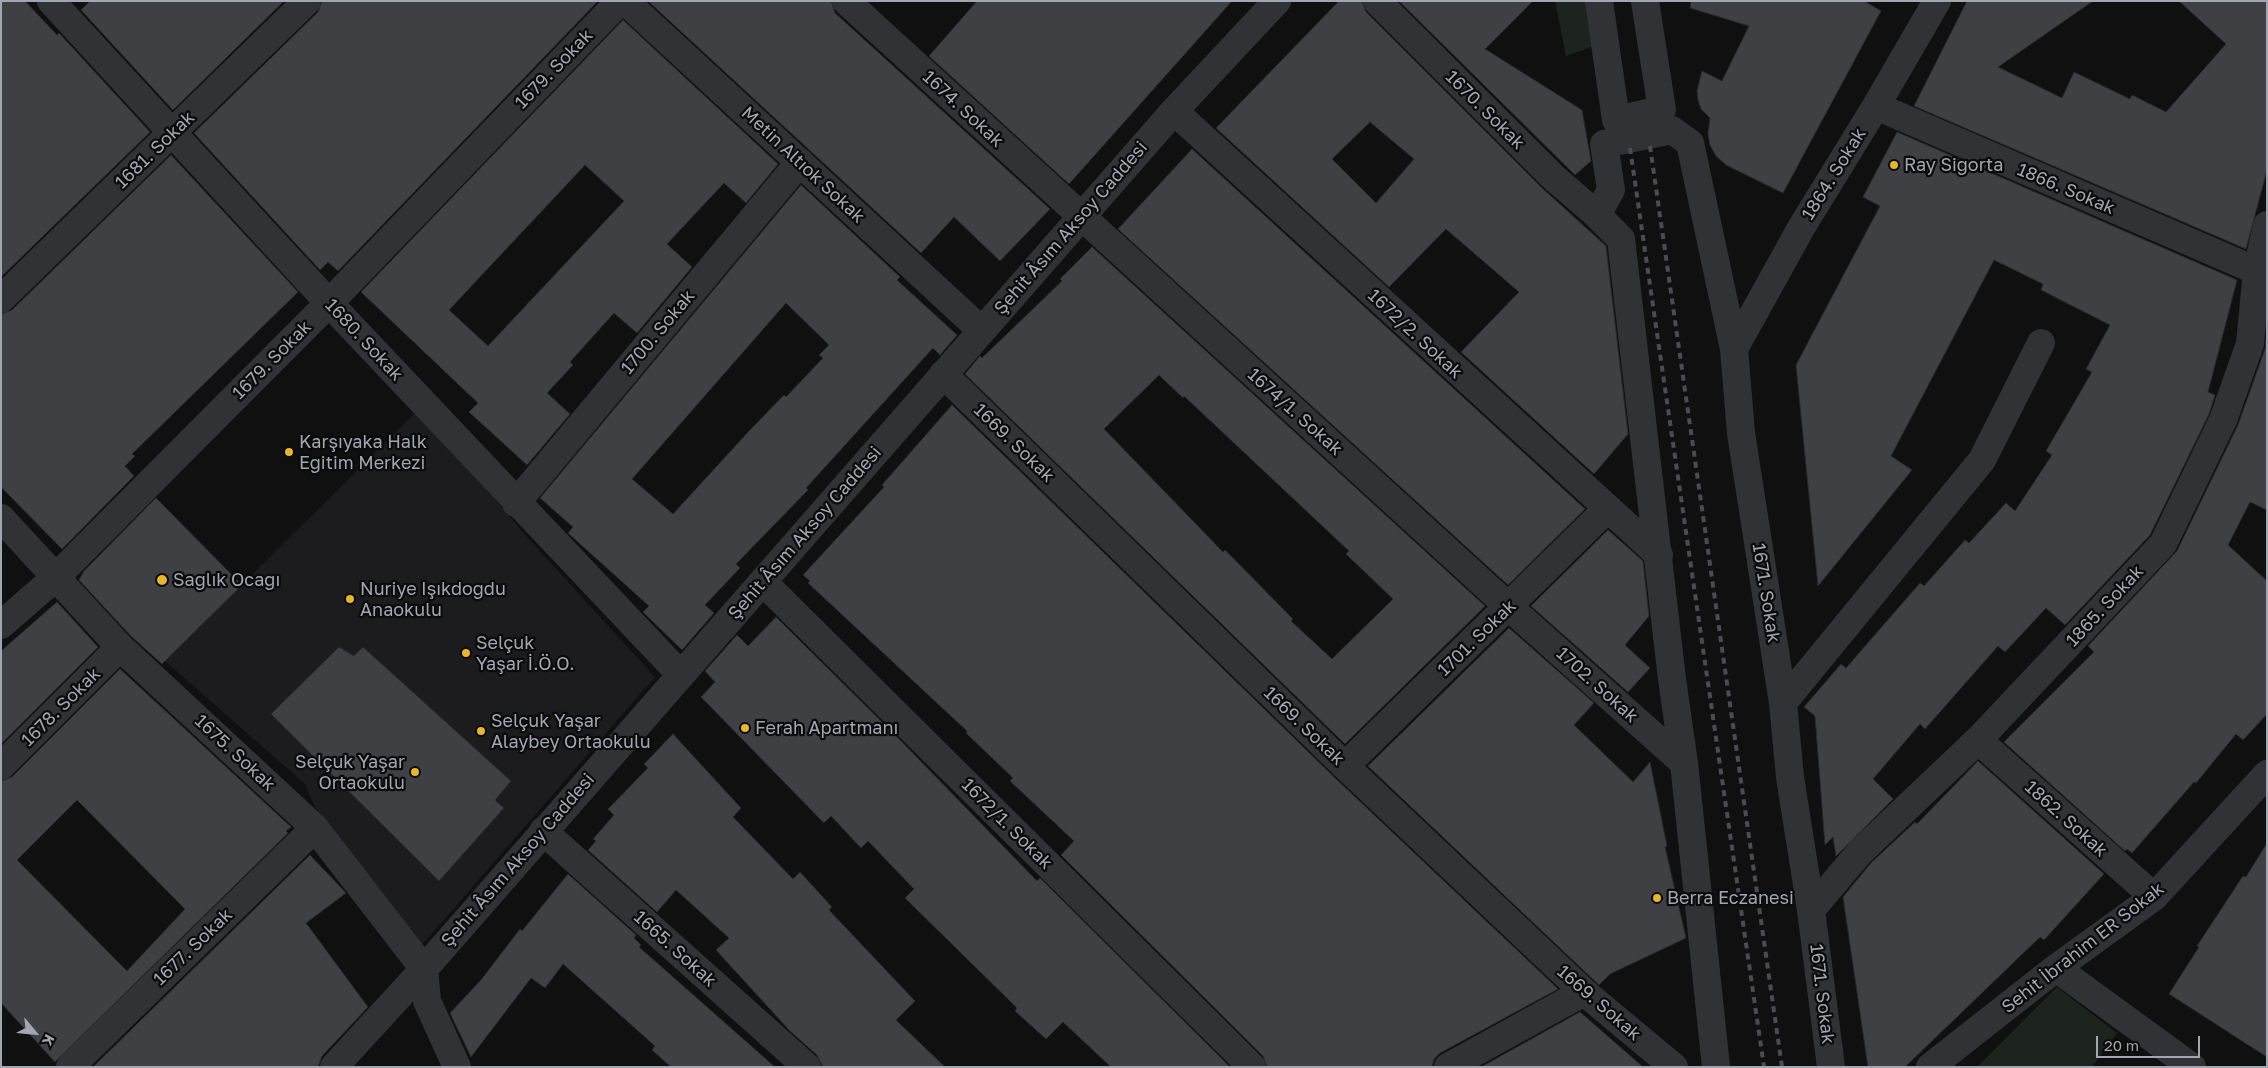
<!DOCTYPE html>
<meta charset="utf-8">
<style>
body{margin:0}
#map{position:relative;width:2268px;height:1068px;overflow:hidden;background:#101011;font-family:"Golos Text",sans-serif}
canvas{display:block}
.frame{position:absolute;inset:0;border:2px solid #a2a6b2;pointer-events:none}
.north{position:absolute;left:10px;top:1008px;width:50px;height:50px;-webkit-text-stroke:4px #0b0b0c;paint-order:stroke;rotate:118deg;font-size:14px;font-weight:700;line-height:20px;text-align:center;color:#a2a6b2}
.north::after{content:'';display:block;margin:auto;width:18px;height:22px;background:#a2a6b2;clip-path:polygon(50% 0,100% 100%,50% 72%,0 100%)}
.scale{position:absolute;left:2096px;top:1036px;width:104px;height:22px;box-sizing:border-box;border:2px solid #a2a6b2;border-top:0;padding-left:6px;font-size:15px;line-height:18px;white-space:nowrap;color:#a2a6b2;-webkit-text-stroke:4px #0b0b0c;paint-order:stroke}
</style>
<div id="map">
<canvas width="2268" height="1068"></canvas>
<div class="frame"></div>
<div class="north">K</div>
<div class="scale">20 m</div>
</div>
<script>
const context = document.querySelector('canvas').getContext('2d');
context.lineJoin = 'round';
function fillPath(path, color) {
  context.fillStyle = color;
  context.fill(path, 'evenodd');
}
function poly(rows) {
  const path = new Path2D();
  for (const r of rows) {
    path.moveTo(r[0], r[1]);
    for (let i = 2; i < r.length; i += 2) path.lineTo(r[i], r[i + 1]);
  }
  return path;
}
function trace(path, color, width, dash) {
  context.strokeStyle = color;
  context.lineWidth = width;
  context.lineCap = dash ? 'butt' : 'round';
  context.setLineDash(dash || []);
  context.stroke(path);
}
function write(font, color, halo, rows, align = 'center') {
  context.font = font + ' "Golos Text",sans-serif';
  context.lineWidth = 4.5;
  context.setLineDash([]);
  context.textBaseline = 'middle';
  context.strokeStyle = halo;
  context.fillStyle = color;
  for (const [text, x, y, turn = 0] of rows) {
    context.save();
    context.translate(x, y);
    context.rotate((+turn || 0) * Math.PI / 180);
    context.textAlign = isNaN(turn) ? turn : align;
    if (halo) context.strokeText(text, 0, 0);
    context.fillText(text, 0, 0);
    context.restore();
  }
}
fillPath(poly([
 [419,409,528,538,655,677,422,945,315,807,305,784,165,661]
]), '#1c1c1e');
fillPath(poly([
 [1555,1,1594,1,1600,44,1566,56],
 [2057,987,2117,1033,2092,1067,1977,1067]
]), '#1d241e');
const building = poly([
 [1,1,25,1,57,35,59,33,150,132,1,277,1,1],
 [90,1,284,1,173,110,81,10,90,1],
 [322,1,598,1,338,271,328,262,320,270,194,133,318,12,322,1],
 [648,1,831,1,835,13,1050,209,1000,261,954,217,921,253,648,1],
 [977,1,1232,1,1069,184,929,56,977,1],
 [1339,1,1362,1,1366,12,1541,187,1606,246,1628,434,1594,474,1461,352,1519,292,1446,229,1389,287,1216,128,1339,1],
 [1370,122,1414,159,1376,203,1332,159,1370,122],
 [1399,1,1533,1,1485,49,1582,110,1591,161,1575,175,1399,1],
 [1691,1,1864,1,1881,11,1783,193,1726,165,1716,156,1710,145,1708,134,1710,118,1701,109,1698,100,1697,91,1702,71,1722,81,1749,26,1690,8,1691,1],
 [1967,1,2093,1,1998,67,2062,98,2074,72,2130,99,2132,95,2166,112,2226,44,2179,1,2267,1,2267,170,2246,249,1914,106,1967,1],
 [623,20,778,164,746,203,724,183,667,244,692,267,637,333,614,313,570,362,573,365,547,393,570,414,527,465,469,412,478,403,361,292,623,20],
 [585,165,624,201,488,346,449,310,585,165],
 [1897,132,2237,280,2208,392,2215,395,2209,414,2150,535,2065,625,2046,608,2005,652,1998,646,1925,729,1920,724,1873,779,1893,799,1836,856,1833,837,1825,845,1815,716,1804,707,1841,664,1846,668,1920,583,1924,586,1965,540,1969,543,2006,503,2015,511,2052,455,2046,451,2092,372,2086,369,2110,325,2041,290,2043,284,1994,260,1891,456,1912,470,1818,586,1796,365,1880,206,1863,197,1897,132],
 [1192,149,1585,509,1508,585,1118,229,1192,149],
 [171,155,298,292,132,454,135,456,125,466,134,476,62,549,1,487,1,314,12,310,171,155],
 [801,185,900,277,897,280,957,335,940,355,933,348,806,488,808,490,736,564,740,568,705,605,714,613,682,650,643,612,649,606,568,533,573,527,540,498,801,185],
 [786,303,829,345,819,355,823,358,786,397,784,395,750,430,673,514,632,479,786,303],
 [1092,247,1485,606,1345,744,965,374,980,356,982,358,1062,281,1060,279,1092,247],
 [1159,375,1183,398,1184,396,1349,551,1346,554,1393,599,1332,659,1291,621,1293,619,1225,550,1223,552,1104,429,1159,375],
 [2267,333,2267,510,2250,502,2228,545,2267,581,2267,714,2243,740,2236,734,2196,783,2194,782,2132,853,2127,849,2125,851,2004,742,2094,652,2088,646,2177,551,2238,425,2265,349,2267,333],
 [952,405,1334,777,1558,989,1440,1053,1434,1059,1432,1067,1267,1067,1263,1056,1061,855,1074,841,1010,781,1013,778,966,733,967,731,808,583,810,581,803,575,884,487,882,485,952,405],
 [156,498,242,585,162,664,131,636,79,580,84,571,156,498],
 [1608,530,1643,561,1649,616,1625,645,1650,668,1628,692,1531,606,1608,530],
 [57,602,98,647,1,744,1,651,57,602],
 [776,617,901,741,1037,881,1040,878,1230,1067,1111,1067,1063,1022,1046,1039,1015,1011,1017,1008,905,898,914,889,868,841,861,848,831,816,824,823,701,697,715,682,705,671,737,635,748,646,776,617],
 [1509,628,1594,703,1574,725,1633,782,1650,762,1667,846,1665,847,1686,938,1610,974,1599,985,1368,766,1509,628],
 [339,647,354,656,363,647,511,781,495,800,504,808,439,881,271,714,339,647],
 [120,669,291,827,286,831,288,833,55,1062,1,1003,1,781,12,777,120,669],
 [77,800,185,909,127,971,17,860,77,800],
 [673,734,741,808,733,817,793,879,800,872,832,907,829,910,915,1001,896,1020,945,1067,823,1067,817,1055,790,1031,716,950,729,938,676,890,657,912,588,850,596,841,593,839,614,815,608,809,648,768,644,764,673,734],
 [1978,761,2104,874,2044,940,2040,937,1905,1067,1868,1067,1843,897,1871,863,1915,822,1917,824,1978,761],
 [2267,843,2267,1057,2169,994,2199,947,2197,946,2243,876,2246,877,2267,843],
 [310,855,346,893,306,923,368,1007,322,1056,318,1067,93,1067,310,855],
 [568,874,636,935,634,938,641,945,639,947,775,1067,671,1067,652,1050,655,1046,563,964,545,988,531,978,471,1057,450,1013,481,980,520,929,522,931,568,874],
 [1580,1012,1643,1067,1481,1067,1580,1012]
]);
fillPath(building, '#3f4044');
trace(building, '#2a2a2d', 1);
trace(poly([
 [51,1,329,303,680,674],
 [625,1,981,330],
 [846,1,1509,607,1684,763],
 [1377,1,1552,176,1597,215,1621,239,1672,679,1684,763,1716,1067],
 [1599,1,1616,120,1662,110,1645,1],
 [1876,106,2257,271],
 [1174,111,1659,555],
 [1597,215,1611,190,1604,144,1672,130,1690,143,1734,349,1741,433,1783,703,1790,777,1811,910,1831,1067],
 [1,299,307,1],
 [1734,349,1801,228,1876,106,1937,1],
 [943,374,1345,766,1584,992,1674,1067],
 [516,503,800,162],
 [1,518,120,647,315,828,424,969,427,1001,457,1067],
 [763,582,1252,1067],
 [1,625,55,578,329,303,620,1],
 [1783,703,1982,460,2041,343],
 [1978,740,2154,897],
 [1,766,120,647],
 [1345,766,1607,509],
 [543,831,807,1067],
 [1811,910,1860,852,1978,740,2163,544,2223,420,2250,344,2257,271,2267,225],
 [2056,968,2192,1067],
 [70,1067,315,828],
 [334,1067,424,969,1174,111,1277,1],
 [1448,1067,1584,992],
 [1930,1067,2056,968,2154,897,2267,774]
]), '#313236', 28);
trace(poly([
 [1650,146,1782,1067],
 [1630,148,1764,1067]
]), '#4a4c51', 4, [6, 5]);
for (const [x, y, r, color] of [
 [1894,165,5,"#e7b532"],
 [289,452,5,"#e7b532"],
 [162,580,6,"#e7b532"],
 [350,599,5,"#e7b532"],
 [466,653,5,"#e7b532"],
 [745,728,5,"#e7b532"],
 [481,731,5,"#e7b532"],
 [415,772,5,"#e7b532"],
 [1657,898,5,"#e7b532"]
]) {
  const dot = new Path2D();
  dot.arc(x, y, r, 0, 2 * Math.PI);
  context.fillStyle = color;
  context.fill(dot);
  trace(dot, '#0b0b0c', 2);
}
write('18px', '#a2a6b2', '#0b0b0c', [
 ["1679. Sokak",554,69,-46],
 ["1674. Sokak",963,109,43],
 ["1670. Sokak",1485,110,45],
 ["1681. Sokak",155,150,-44],
 ["Metin Altıok Sokak",803,165,43],
 ["1864. Sokak",1834,174,-58],
 ["1866. Sokak",2066,189,23],
 ["Şehit Âsım Aksoy Caddesi",1071,228,-49],
 ["1700. Sokak",658,332,-50],
 ["1672/2. Sokak",1415,334,43],
 ["1680. Sokak",364,340,47],
 ["1679. Sokak",272,360,-45],
 ["1674/1. Sokak",1295,412,42],
 ["1669. Sokak",1014,443,44],
 ["Şehit Âsım Aksoy Caddesi",805,533,-49],
 ["1671. Sokak",1766,593,81],
 ["1865. Sokak",2105,606,-47],
 ["1701. Sokak",1477,638,-44],
 ["1702. Sokak",1597,685,42],
 ["1678. Sokak",61,707,-45],
 ["1669. Sokak",1304,726,44],
 ["1675. Sokak",235,753,43],
 ["1862. Sokak",2066,819,42],
 ["1672/1. Sokak",1007,824,45],
 ["Şehit Âsım Aksoy Caddesi",518,860,-49],
 ["1677. Sokak",193,947,-44],
 ["Sehit İbrahim ER Sokak",2083,948,-38],
 ["1665. Sokak",675,949,42],
 ["1671. Sokak",1822,994,83],
 ["1669. Sokak",1599,1003,41]
]);
write('18px', '#a2a6b2', '#0b0b0c', [
 ["Ray Sigorta",1904,165],
 ["Karşıyaka Halk",299,442],
 ["Eğitim Merkezi",299,463],
 ["Sağlık Ocağı",173,580],
 ["Nuriye Işıkdoğdu",360,589],
 ["Anaokulu",360,610],
 ["Selçuk",476,643],
 ["Yaşar İ.Ö.O.",476,664],
 ["Selçuk Yaşar",491,721],
 ["Alaybey Ortaokulu",491,742],
 ["Ferah Apartmanı",755,728],
 ["Selçuk Yaşar",405,762,"right"],
 ["Ortaokulu",405,783,"right"],
 ["Berra Eczanesi",1667,898]
], 'left');
</script>
